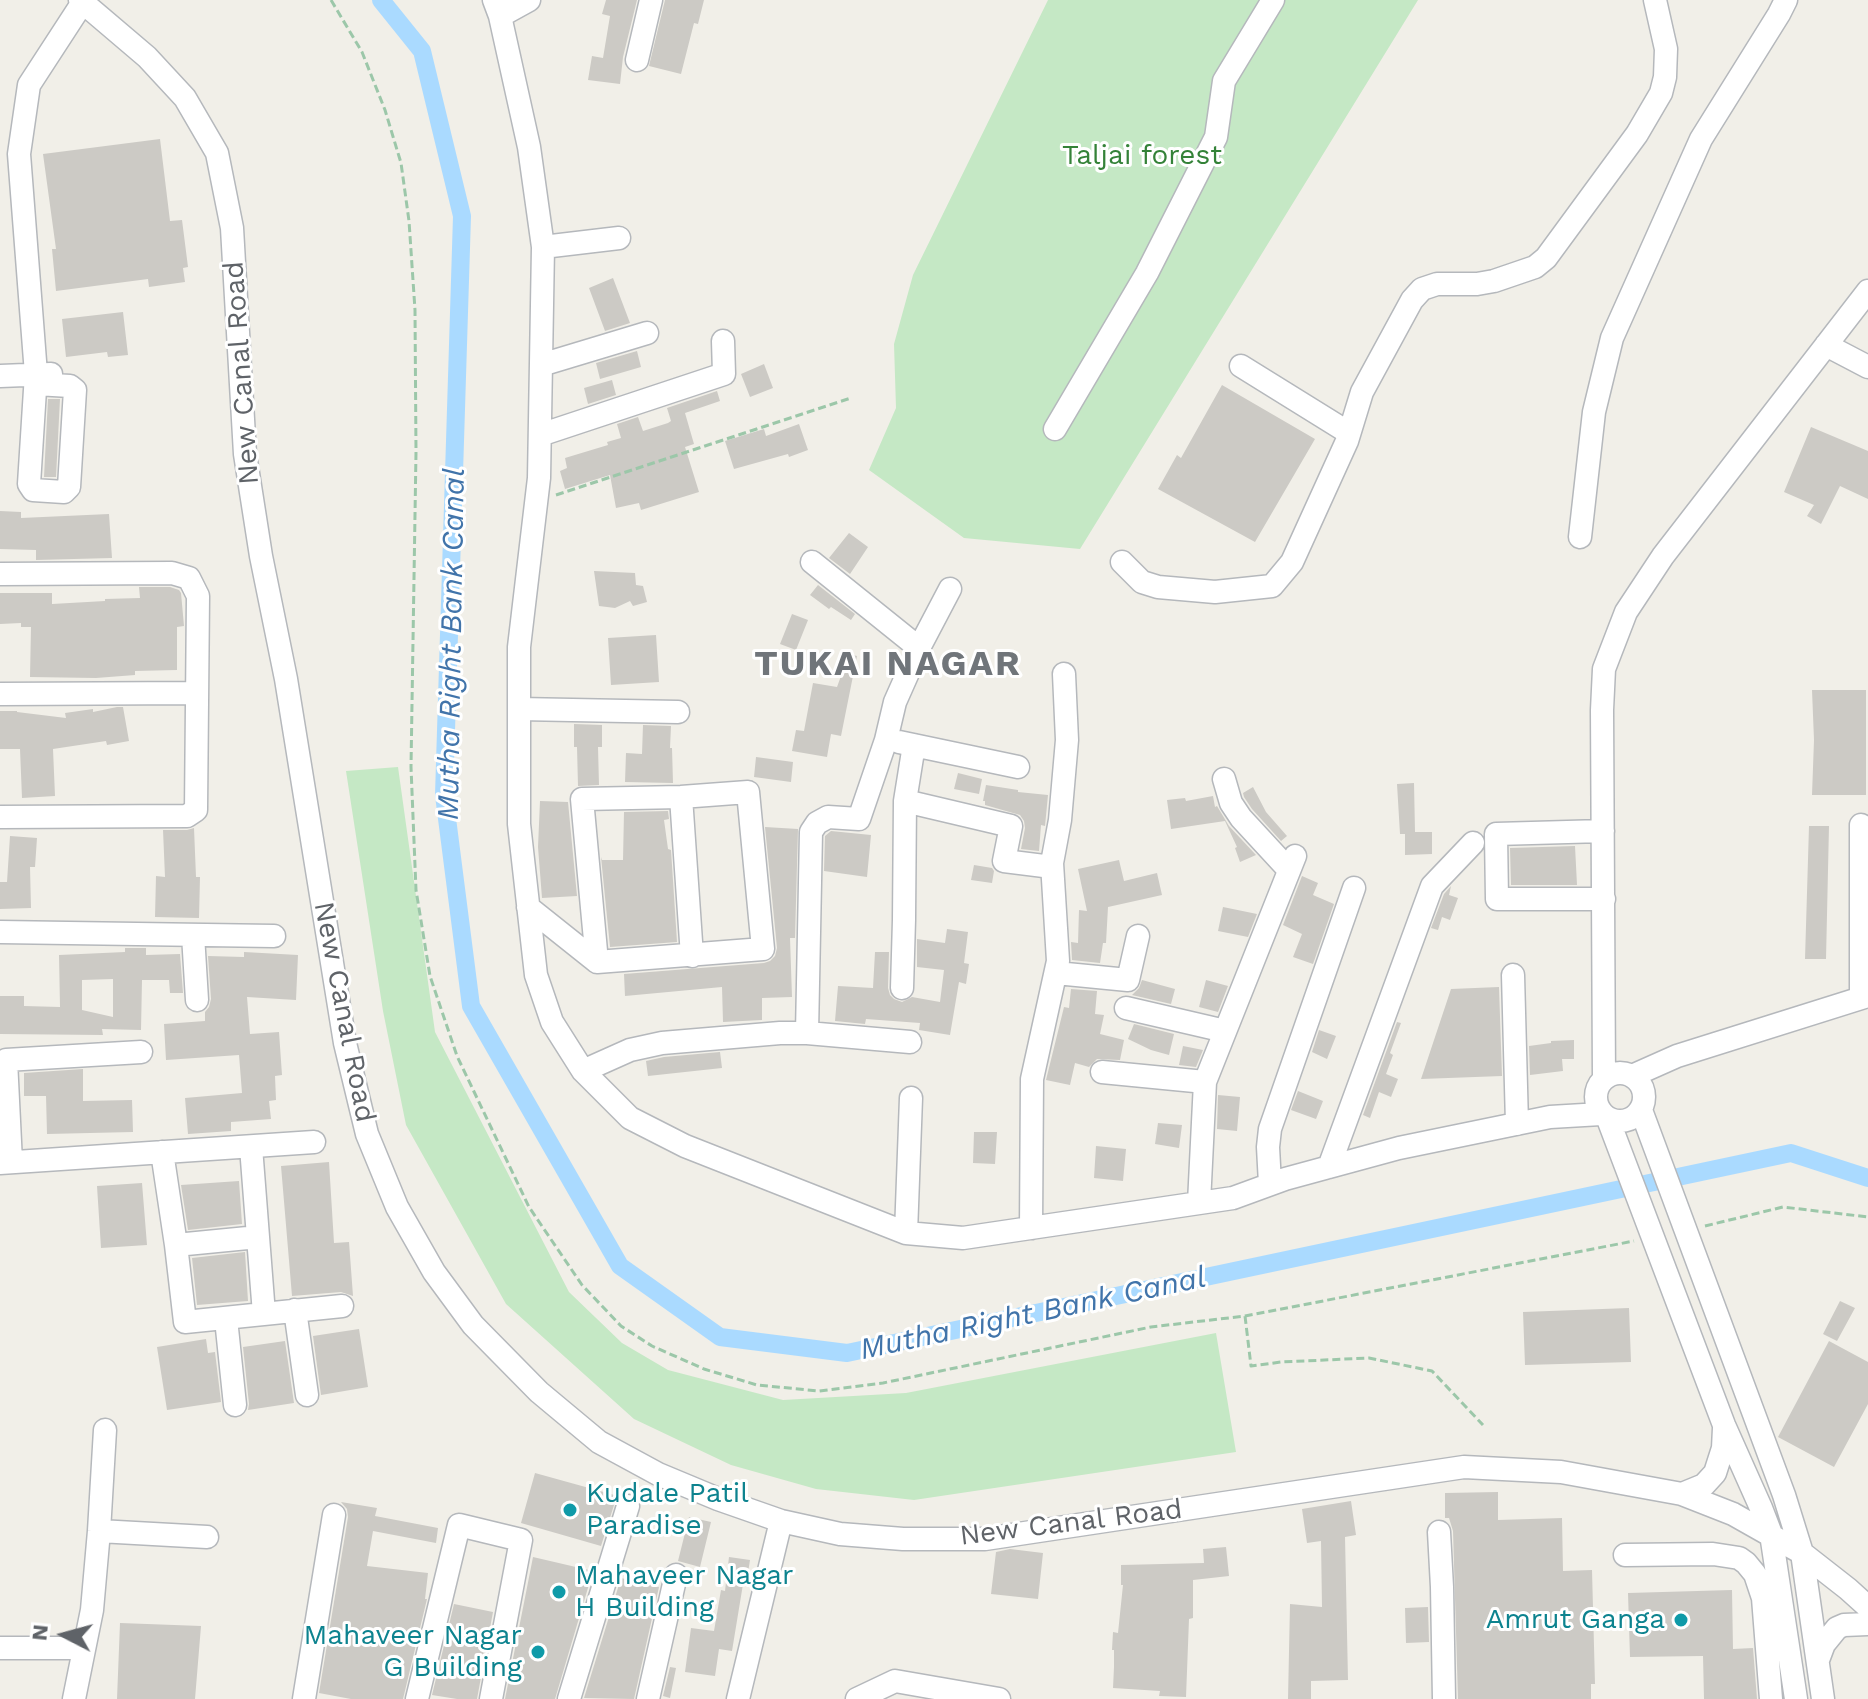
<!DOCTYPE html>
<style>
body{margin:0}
#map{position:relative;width:1868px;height:1699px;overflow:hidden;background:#f1efe8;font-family:"Work Sans",sans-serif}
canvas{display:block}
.north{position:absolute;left:24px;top:1595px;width:80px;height:80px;-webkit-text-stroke:6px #fff;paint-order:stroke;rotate:276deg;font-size:22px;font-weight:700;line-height:32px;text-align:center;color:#5f6368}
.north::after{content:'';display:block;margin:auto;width:28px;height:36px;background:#5f6368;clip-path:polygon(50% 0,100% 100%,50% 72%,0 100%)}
</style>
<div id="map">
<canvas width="1868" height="1699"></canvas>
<div class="north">N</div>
</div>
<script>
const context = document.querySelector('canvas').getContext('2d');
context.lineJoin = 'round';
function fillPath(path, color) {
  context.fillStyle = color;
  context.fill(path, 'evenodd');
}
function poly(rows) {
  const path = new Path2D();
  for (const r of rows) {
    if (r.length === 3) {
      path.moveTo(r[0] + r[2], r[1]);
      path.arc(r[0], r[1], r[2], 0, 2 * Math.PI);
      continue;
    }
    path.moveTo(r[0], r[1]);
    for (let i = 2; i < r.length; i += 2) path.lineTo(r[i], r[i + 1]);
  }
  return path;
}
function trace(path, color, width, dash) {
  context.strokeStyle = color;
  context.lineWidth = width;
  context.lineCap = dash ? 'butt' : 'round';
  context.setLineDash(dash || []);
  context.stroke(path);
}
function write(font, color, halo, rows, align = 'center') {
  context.font = font + ' "Work Sans",sans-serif';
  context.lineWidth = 6;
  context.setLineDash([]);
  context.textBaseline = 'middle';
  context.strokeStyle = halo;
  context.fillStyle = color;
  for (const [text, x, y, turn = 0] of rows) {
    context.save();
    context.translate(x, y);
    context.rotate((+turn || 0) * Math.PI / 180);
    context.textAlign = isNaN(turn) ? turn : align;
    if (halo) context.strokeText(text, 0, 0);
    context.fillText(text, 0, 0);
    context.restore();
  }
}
fillPath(poly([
 [1048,0,1418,0,1080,549,964,538,869,470,896,408,894,344,913,275],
 [398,767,435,1032,569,1292,622,1343,668,1370,783,1400,906,1393,1216,1333,1236,1452,914,1500,816,1489,731,1465,634,1419,506,1304,406,1125,383,1011,346,771]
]), '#c5e8c5');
trace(poly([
 [381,0,422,51,462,216,444,795,471,1006,620,1266,720,1337,847,1353,1791,1153,1868,1178]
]), '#aadaff', 18);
fillPath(poly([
 [606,0,637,0,623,57,620,84,588,80,592,56,603,58,610,16,602,14],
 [665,0,704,0,698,24,694,23,681,74,649,66],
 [160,139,170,221,182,220,188,267,183,268,185,282,149,287,148,279,56,291,52,249,56,249,43,154],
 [613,278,630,323,605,331,589,288],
 [123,312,128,355,108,357,107,352,66,357,62,319],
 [637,351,641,367,600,379,596,363],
 [764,364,773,388,750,397,741,374],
 [612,380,616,395,588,404,584,388],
 [1222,385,1315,439,1255,542,1158,489,1177,455,1181,458],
 [717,391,720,401,685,413,694,444,685,447,699,492,641,510,639,503,616,508,610,475,565,489,560,471,567,468,565,458,608,445,607,442,621,438,617,424,638,417,643,431,668,423,671,421,667,408],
 [48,399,60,399,56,477,44,477],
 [799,424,808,450,789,457,788,454,734,469,725,441,764,429,766,436],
 [1811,427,1868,451,1868,499,1840,486,1821,524,1807,516,1814,505,1784,492],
 [0,511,21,512,21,518,109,514,112,558,36,560,36,550,0,549],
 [849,533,868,547,850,574,829,558],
 [594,571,635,573,636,585,643,586,647,602,633,606,630,601,615,608,599,606],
 [818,585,855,614,851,620,831,607,829,609,810,595],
 [139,587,170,587,179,590,181,593,184,626,177,627,177,670,135,671,135,675,96,678,30,677,31,627,21,627,21,623,0,624,0,593,52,593,52,604,105,601,105,599,140,598],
 [792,614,808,620,796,650,780,644],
 [656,635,659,682,611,685,608,638],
 [849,654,857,656,841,736,831,734,827,757,792,751,796,730,804,731,813,683,837,687],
 [1812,690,1866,690,1866,795,1812,795,1814,740],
 [117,707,123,707,129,741,107,745,106,741,53,749,55,796,22,798,20,749,0,749,0,711,17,711,17,712,66,718,65,713,93,709,93,712],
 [574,724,602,725,602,747,598,747,599,785,578,786,577,747,574,747],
 [643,725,671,726,670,748,672,748,673,783,625,782,626,753,642,754],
 [756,757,793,762,791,782,754,777],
 [958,773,982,779,979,794,954,789],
 [1414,783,1415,832,1432,832,1432,854,1405,855,1405,834,1400,834,1397,784],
 [986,785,1018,790,1018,792,1048,795,1045,826,1041,825,1039,851,1021,849,1025,828,1024,821,1020,815,985,805,985,801,983,801],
 [1253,787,1266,812,1287,836,1281,841,1252,809,1244,797,1243,793],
 [1213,796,1215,807,1217,806,1229,826,1256,855,1240,862,1235,848,1237,847,1225,821,1171,829,1167,800,1185,798,1186,801],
 [540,801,568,802,577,896,542,898,538,847],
 [668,811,669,819,664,820,668,849,671,850,677,942,610,947,601,857,602,860,623,860,624,812],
 [1809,826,1829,826,1826,959,1805,959],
 [765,827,798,829,795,938,790,938,792,997,762,998,762,1020,723,1022,722,987,625,996,624,974,764,963,770,961,775,956,777,948],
 [194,828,196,877,200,877,199,918,155,917,156,876,165,877,163,830,187,830],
 [831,831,871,835,867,877,824,871,825,836],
 [10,836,37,838,35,867,30,867,31,908,0,909,0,882,7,882],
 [1575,846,1577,885,1511,885,1510,848],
 [1119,860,1124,881,1157,873,1162,895,1108,907,1106,943,1103,943,1100,963,1072,960,1071,942,1078,943,1079,910,1087,911,1078,869],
 [974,865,992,868,994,871,992,883,971,880],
 [1302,876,1318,883,1313,895,1334,904,1313,964,1293,957,1302,934,1283,925],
 [1451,886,1449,895,1458,898,1450,920,1442,917,1438,930,1431,928,1444,894],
 [1223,907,1257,914,1248,937,1218,931],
 [947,929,968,932,964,963,969,964,966,984,959,982,950,1035,919,1030,920,1023,866,1019,865,1024,835,1021,838,986,873,988,875,952,889,952,888,988,890,995,894,999,902,1002,912,997,940,1002,944,970,917,967,917,939,945,943],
 [125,948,146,948,146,955,180,954,183,993,170,993,169,980,142,980,141,1030,102,1029,103,1035,0,1034,0,996,24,996,24,1006,60,1007,59,955,125,952],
 [113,979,113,1017,82,1010,82,980],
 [244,952,298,955,296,1000,247,997,250,1034,279,1032,282,1075,275,1076,276,1100,269,1101,271,1119,231,1122,231,1131,188,1134,185,1098,242,1093,239,1055,166,1060,164,1024,205,1021,205,1012,209,1007,211,999,208,956,244,957],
 [1142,980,1175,989,1171,1004,1132,995,1139,988],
 [1206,980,1228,986,1218,1012,1199,1007],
 [1499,987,1502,1076,1421,1079,1451,989],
 [1071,989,1097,991,1095,1014,1104,1015,1100,1034,1124,1040,1120,1060,1097,1059,1089,1067,1075,1063,1070,1085,1046,1080,1064,1007,1069,1008],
 [1397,1022,1401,1023,1390,1053,1393,1055,1386,1074,1398,1079,1391,1097,1379,1092,1370,1118,1363,1115],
 [1134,1024,1174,1034,1169,1055,1151,1050,1128,1039],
 [1319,1030,1336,1036,1327,1059,1312,1052],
 [1574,1040,1574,1059,1562,1059,1563,1071,1530,1075,1529,1046,1551,1043,1551,1041],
 [1183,1046,1203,1050,1196,1067,1179,1065],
 [720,1052,722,1068,648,1076,646,1061,664,1057],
 [83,1069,83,1101,132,1100,133,1132,47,1134,46,1096,24,1096,24,1073],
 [1298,1091,1323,1101,1316,1119,1291,1110],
 [1218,1095,1240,1097,1237,1131,1217,1129],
 [1158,1123,1182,1125,1179,1148,1155,1144],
 [974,1132,997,1132,995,1164,973,1163],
 [1096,1146,1126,1149,1123,1181,1094,1178],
 [329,1162,334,1243,349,1242,353,1296,341,1292,292,1296,281,1166],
 [239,1181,242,1224,188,1230,181,1185],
 [142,1183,147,1245,101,1248,97,1186],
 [245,1252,248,1301,197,1305,192,1258],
 [1840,1301,1855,1308,1837,1341,1823,1334],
 [1629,1308,1631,1362,1525,1365,1523,1312],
 [359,1329,368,1387,321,1395,313,1336],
 [206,1339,208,1353,215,1352,221,1402,167,1410,157,1347],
 [285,1341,294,1403,248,1410,249,1404,243,1347],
 [1829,1341,1868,1362,1868,1404,1834,1467,1778,1437],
 [535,1473,618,1496,615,1502,601,1546,521,1523],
 [1498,1492,1498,1520,1562,1518,1563,1571,1592,1570,1595,1684,1591,1684,1591,1699,1458,1699,1453,1531,1449,1518,1445,1518,1445,1493],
 [1351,1501,1356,1535,1345,1537,1348,1680,1311,1681,1311,1699,1288,1699,1290,1604,1322,1607,1321,1541,1307,1543,1302,1509],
 [341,1502,377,1508,375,1516,438,1528,436,1543,373,1531,367,1566,428,1573,425,1599,427,1599,403,1699,351,1699,319,1693,348,1517,347,1509],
 [689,1517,711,1522,700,1567,678,1561],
 [1226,1547,1229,1576,1193,1580,1193,1618,1189,1619,1186,1697,1159,1696,1160,1691,1113,1688,1114,1667,1114,1650,1112,1650,1113,1632,1118,1633,1123,1585,1121,1585,1121,1565,1204,1563,1203,1549],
 [1010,1549,1043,1553,1038,1599,991,1594,996,1552],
 [533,1557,593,1571,555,1699,505,1699],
 [729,1557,750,1560,747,1579,744,1578,732,1651,719,1649,715,1676,685,1672,691,1628,714,1631,721,1590,725,1591],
 [621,1578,659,1587,634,1699,584,1698],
 [1732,1590,1733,1649,1753,1648,1757,1699,1704,1699,1703,1656,1630,1657,1628,1593],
 [454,1604,493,1612,477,1699,457,1699,432,1695],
 [1428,1607,1429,1642,1406,1643,1405,1608],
 [120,1623,201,1626,195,1699,117,1699],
 [670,1667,676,1668,670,1698,663,1696]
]), '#cccac5');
const minor = poly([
 [80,0,147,57,185,98,217,153,232,228,245,454,261,556,286,679,345,1043,367,1134,397,1207,434,1272,473,1325,539,1392,599,1442,658,1474,718,1499,781,1521,840,1534,903,1539,985,1539,1464,1467,1561,1472,1682,1494,1733,1514,1802,1553,1848,1589,1868,1607],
 [494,0,500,16,529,147,543,247,539,478,519,647,519,824,536,975,552,1022,583,1071,630,1118,685,1146,906,1233,963,1238,1233,1198,1285,1179,1399,1148,1550,1117,1601,1114],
 [500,16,529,0],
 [637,60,651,0],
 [543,247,619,238],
 [1826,345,1868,367],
 [541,365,647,333],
 [1241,366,1349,433],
 [0,376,51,374],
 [36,384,70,386,75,390,69,487,64,492,33,490,29,484,36,374,19,154,29,85,83,2],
 [1055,429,1147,273,1216,137,1224,81,1273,0],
 [540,435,724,374,723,341],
 [1580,537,1594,412,1612,338,1701,139,1779,14,1786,0],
 [812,562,919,648],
 [1122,562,1142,582,1158,587,1215,592,1272,586,1292,562,1347,441,1362,392,1412,300,1422,289,1437,284,1477,284,1494,281,1535,267,1546,258,1637,134,1661,93,1665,77,1666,49,1655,0],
 [0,574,172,573,189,578,198,596,196,810,187,816,0,817],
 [0,694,197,693],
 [519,709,678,712],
 [899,742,1018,767],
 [1224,779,1231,803,1241,818,1289,870],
 [681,797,692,956],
 [905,801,1011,826,1004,861,1052,867],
 [1861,825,1861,998],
 [1603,831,1496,834,1497,899,1604,899],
 [528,907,597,962,763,949,748,792,681,797,582,799,597,962],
 [0,932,274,936],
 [193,935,197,1000],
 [1056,973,1128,980,1138,936],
 [1513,975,1517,1124],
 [902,988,904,920,905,801,914,745],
 [1126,1008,1225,1031],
 [807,1033,910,1042],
 [583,1071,630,1050,662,1043,780,1033,807,1033,811,832,817,823,828,817,859,819,886,740,895,702,919,648,950,589],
 [1102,1072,1205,1082],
 [1620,1097,24],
 [1632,1076,1677,1056,1868,996],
 [1604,1079,1602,710,1604,669,1626,612,1663,556,1868,291],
 [1641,1110,1784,1495,1802,1553,1823,1699],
 [1608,1119,1724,1425,1761,1508,1771,1534,1796,1699],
 [251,1147,264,1314],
 [162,1152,176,1245,185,1322,342,1306],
 [11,1162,6,1060,141,1052],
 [0,1163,314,1142],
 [1329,1167,1432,886,1473,843],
 [1270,1184,1268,1147,1270,1129,1354,888],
 [1199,1203,1205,1082,1295,856],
 [1031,1228,1032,1079,1058,961,1052,863,1060,820,1067,740,1064,674],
 [906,1233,911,1098],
 [176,1245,258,1237],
 [295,1310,307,1395],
 [226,1319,235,1405],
 [1682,1494,1704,1485,1715,1473,1723,1448,1724,1428],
 [99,1531,207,1537],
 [1439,1532,1442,1587,1444,1699],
 [1625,1555,1713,1554,1739,1558,1746,1563,1755,1574,1763,1598,1771,1699],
 [0,1648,84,1648],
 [1818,1660,1824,1644,1837,1628,1844,1625,1868,1624],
 [74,1699,92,1610,99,1531,105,1430],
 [304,1699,334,1515],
 [417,1699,459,1525,521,1540,491,1699],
 [569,1699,628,1506],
 [648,1699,676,1575],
 [738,1699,781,1521],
 [857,1699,895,1681,999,1699]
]);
trace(minor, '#b5b8bc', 25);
trace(poly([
 [331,0,362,52,385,110,401,163,409,221,415,310,416,452,411,767,416,890,430,976,457,1056,529,1207,582,1285,621,1326,652,1346,704,1369,757,1385,819,1391,883,1383,1151,1327,1245,1316,1634,1241],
 [556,495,851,398],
 [1705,1226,1783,1207,1868,1217],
 [1245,1316,1251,1366,1281,1362,1369,1358,1432,1371,1483,1425]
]), '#9cc7a9', 3, [8, 4]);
trace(minor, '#fff', 22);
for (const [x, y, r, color] of [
 [570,1510,8,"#0f9aa8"],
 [559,1592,8,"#0f9aa8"],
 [1681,1620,8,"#0f9aa8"],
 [538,1652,8,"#0f9aa8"]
]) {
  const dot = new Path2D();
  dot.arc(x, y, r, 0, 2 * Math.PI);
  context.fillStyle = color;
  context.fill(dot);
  trace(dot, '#fff', 3);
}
write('28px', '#348238', '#fff', [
 ["Taljai forest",1142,156]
]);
write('28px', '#5f6368', '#fff', [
 ["New Canal Road",242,373,-94],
 ["New Canal Road",344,1012,79],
 ["New Canal Road",1071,1523,-7]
]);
write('28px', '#0d838f', '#fff', [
 ["Kudale Patil",586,1494],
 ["Paradise",586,1526],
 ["Mahaveer Nagar",575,1576],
 ["H Building",575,1608],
 ["Amrut Ganga",1665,1620,"right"],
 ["Mahaveer Nagar",522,1636,"right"],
 ["G Building",522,1668,"right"]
], 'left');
write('italic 30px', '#4174aa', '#fff', [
 ["Mutha Right Bank Canal",452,644,-89],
 ["Mutha Right Bank Canal",1033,1314,-12]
]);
context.letterSpacing = '2px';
write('bold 36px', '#70757a', '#fff', [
 ["TUKAI NAGAR",888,664]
]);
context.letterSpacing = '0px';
</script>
